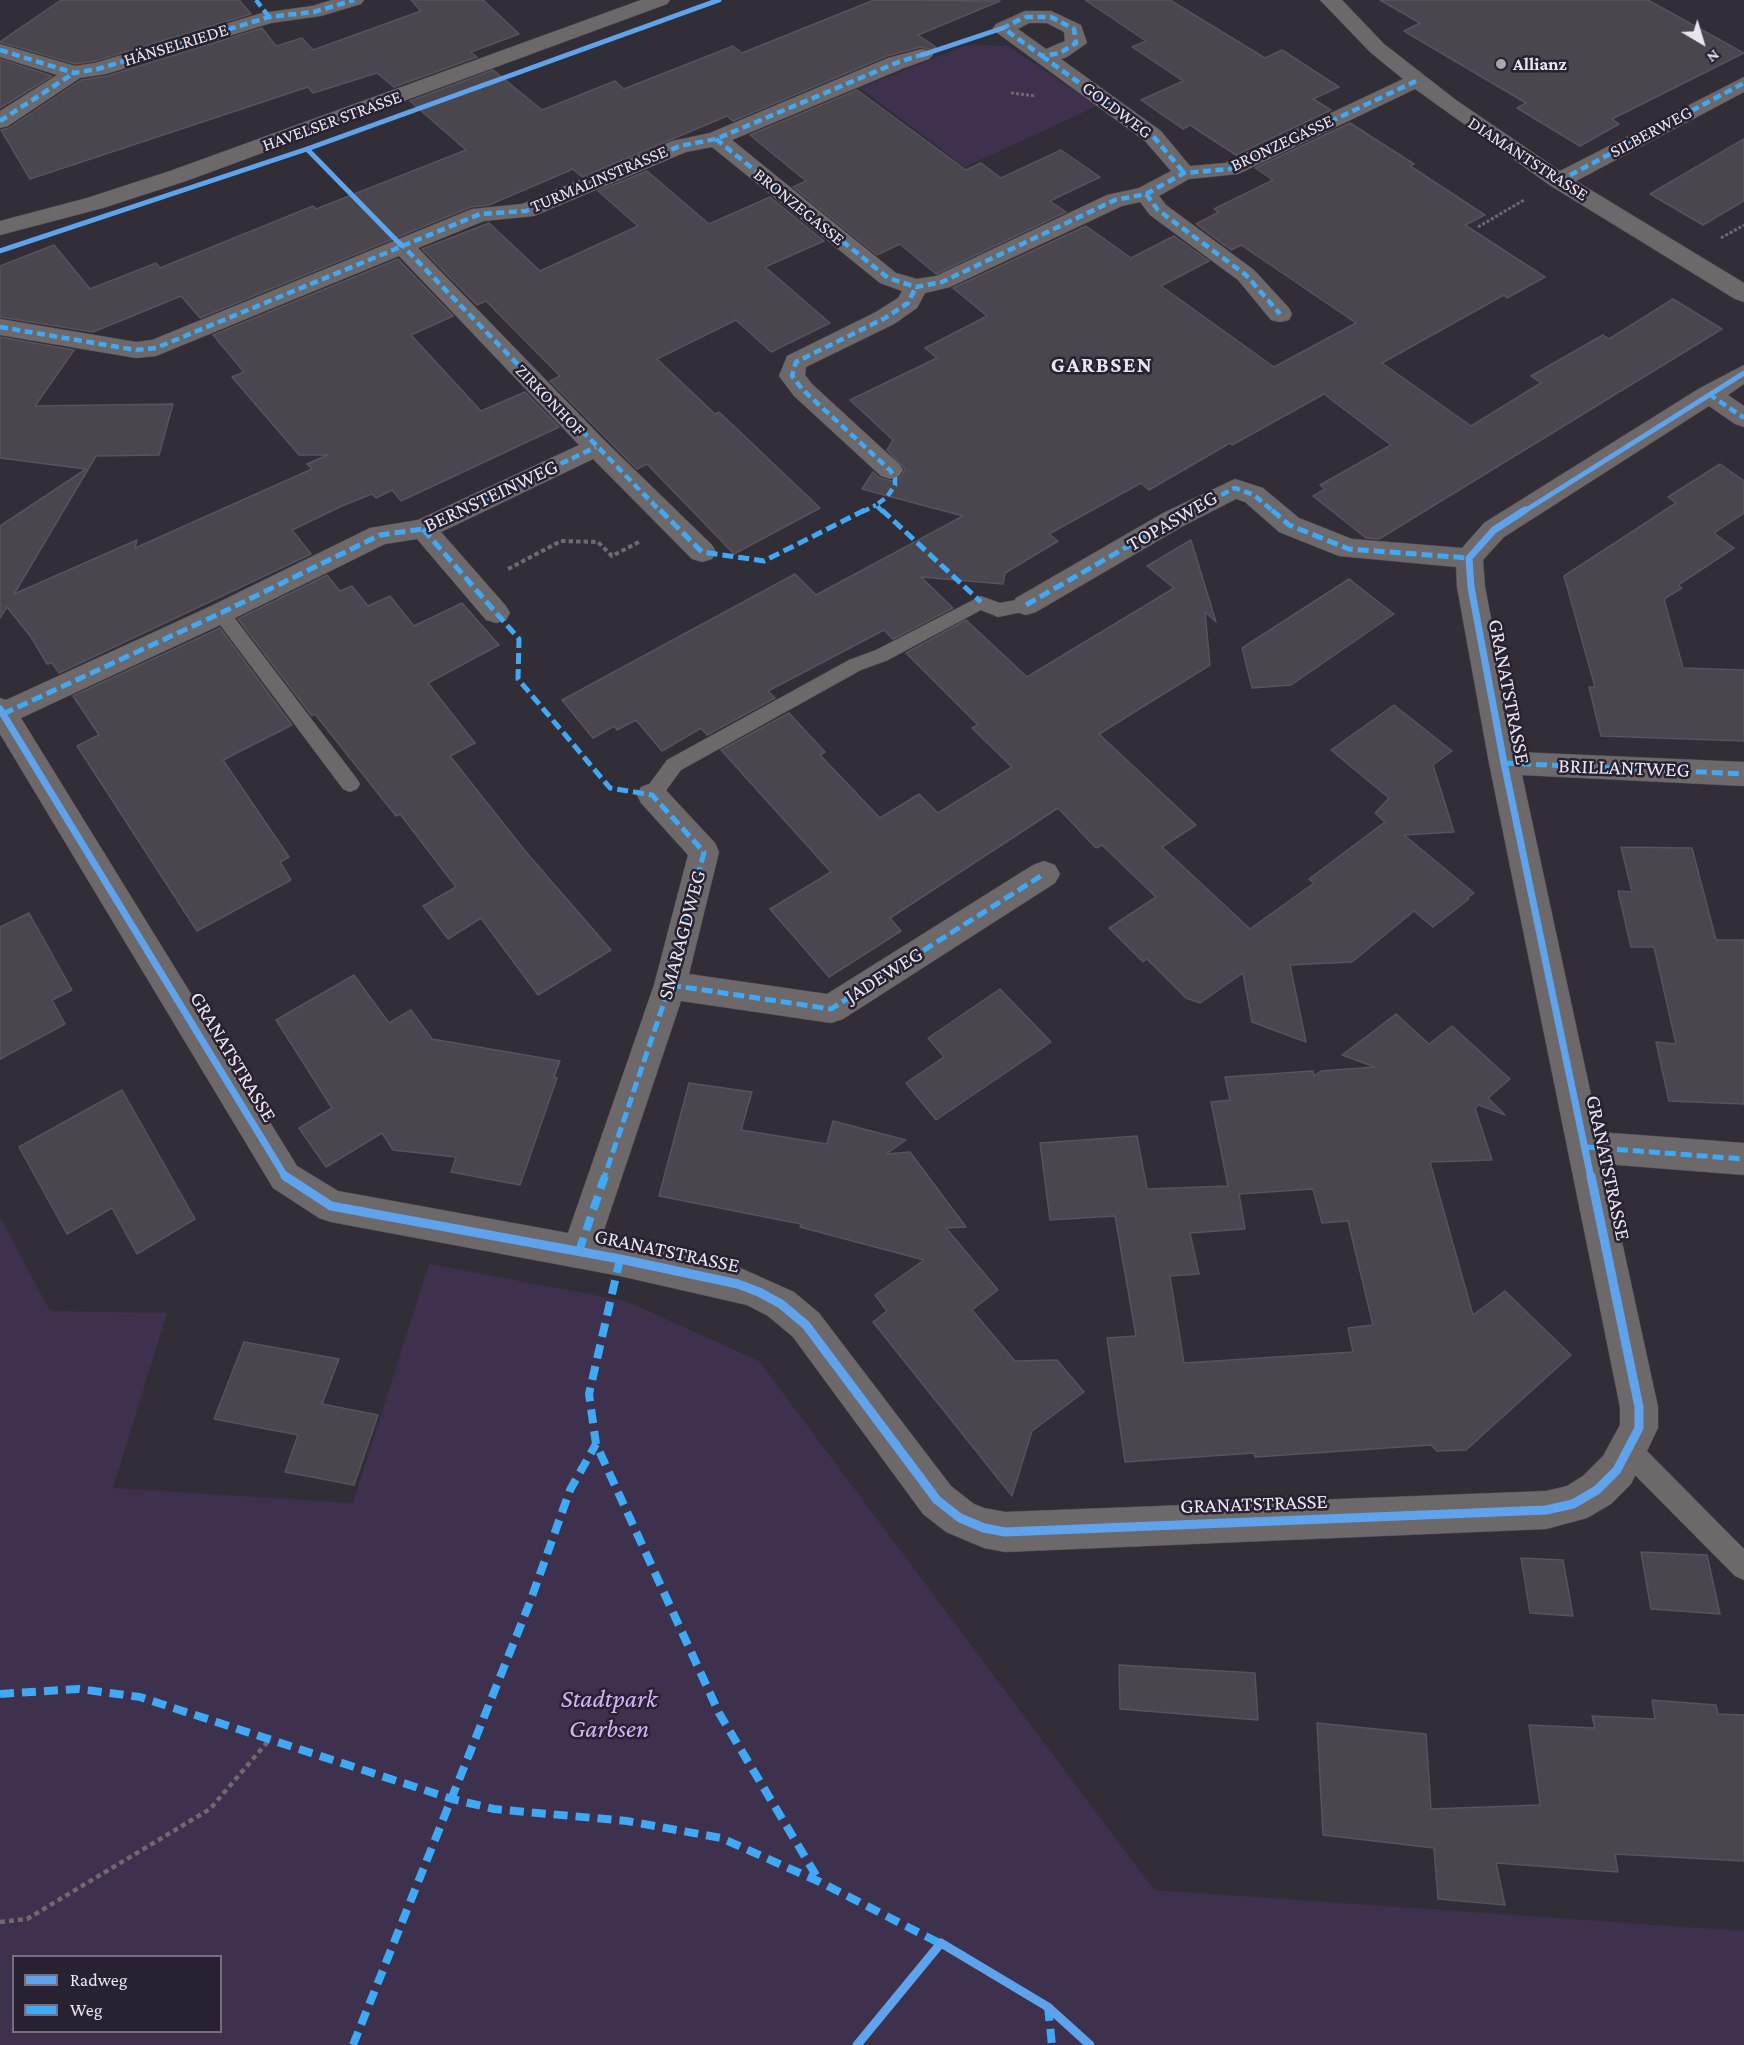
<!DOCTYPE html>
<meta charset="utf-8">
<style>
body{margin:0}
#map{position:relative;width:1744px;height:2045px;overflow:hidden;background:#322e37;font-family:"Crimson Pro",serif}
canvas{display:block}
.legend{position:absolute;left:12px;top:1955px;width:210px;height:78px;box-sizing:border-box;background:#282131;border:2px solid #76707e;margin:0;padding:8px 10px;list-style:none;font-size:18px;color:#eae6f1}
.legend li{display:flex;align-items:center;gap:12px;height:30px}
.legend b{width:30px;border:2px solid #76707e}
.north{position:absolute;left:1672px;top:12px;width:60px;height:60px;-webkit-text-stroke:4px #282131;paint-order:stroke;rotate:142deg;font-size:16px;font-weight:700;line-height:24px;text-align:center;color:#eae6f1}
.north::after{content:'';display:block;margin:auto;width:21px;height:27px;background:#eae6f1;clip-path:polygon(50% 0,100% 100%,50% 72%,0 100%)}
</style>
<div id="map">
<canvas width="1744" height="2045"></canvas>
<ul class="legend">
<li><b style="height:8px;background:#60a3ed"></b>Radweg</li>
<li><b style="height:8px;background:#3fa9f5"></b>Weg</li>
</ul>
<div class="north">N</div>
</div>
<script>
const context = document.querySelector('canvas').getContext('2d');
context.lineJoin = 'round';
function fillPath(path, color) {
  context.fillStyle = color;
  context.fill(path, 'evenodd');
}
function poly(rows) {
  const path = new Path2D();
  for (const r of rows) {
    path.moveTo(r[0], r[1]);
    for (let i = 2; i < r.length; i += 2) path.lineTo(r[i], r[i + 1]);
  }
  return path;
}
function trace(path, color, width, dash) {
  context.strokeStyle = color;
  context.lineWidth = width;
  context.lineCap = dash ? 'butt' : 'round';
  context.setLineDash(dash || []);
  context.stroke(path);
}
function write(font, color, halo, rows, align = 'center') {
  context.font = font + ' "Crimson Pro",serif';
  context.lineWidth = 5;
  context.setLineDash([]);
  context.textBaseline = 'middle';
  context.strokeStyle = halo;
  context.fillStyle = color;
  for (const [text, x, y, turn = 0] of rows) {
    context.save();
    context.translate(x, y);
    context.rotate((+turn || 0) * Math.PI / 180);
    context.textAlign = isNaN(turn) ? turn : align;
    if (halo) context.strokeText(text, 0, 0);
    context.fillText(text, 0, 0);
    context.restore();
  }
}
fillPath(poly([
 [967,45,1008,46,1097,106,965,167,860,88],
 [0,1217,50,1311,167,1313,113,1488,353,1503,429,1264,626,1301,759,1361,1154,1890,1744,1931,1744,2045,0,2045],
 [14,1956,220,1956,220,2032,14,2032]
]), '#3d314d');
const building = poly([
 [61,0,239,0,251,14,95,61,75,64,0,42,61,0],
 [411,0,483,0,519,34,471,52,477,57,394,87,377,73,313,93,308,87,30,179,1,130,9,128,81,80,107,76,262,28,276,46,302,38,313,50,421,11,411,0],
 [874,0,1000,1,918,35,936,47,931,50,921,47,887,56,733,121,727,116,582,177,573,169,489,205,471,207,200,318,181,296,93,332,0,317,0,266,54,245,90,289,156,263,160,268,313,206,316,209,466,150,410,101,493,70,542,110,615,81,624,89,629,87,733,46,742,53,874,0],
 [1085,0,1170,0,1265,58,1282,50,1339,87,1313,99,1331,110,1236,155,1190,125,1183,129,1141,100,1183,81,1132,47,1146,41,1085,0],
 [1380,0,1648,0,1744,53,1612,119,1619,124,1580,146,1517,108,1526,103,1404,31,1420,23,1380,0],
 [0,59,52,76,0,108,0,59],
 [857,90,966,170,981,163,1001,178,1061,150,1100,177,1050,201,1066,212,936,274,900,244,877,255,793,187,806,181,750,135,857,90],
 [1350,123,1414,164,1410,166,1485,215,1465,225,1545,277,1507,298,1504,295,1382,363,1471,426,1541,383,1531,376,1603,335,1609,339,1673,299,1722,329,1379,539,1366,538,1313,496,1325,489,1320,485,1391,445,1324,394,1232,445,1230,443,1149,490,1141,483,1049,534,1058,541,1005,573,1003,584,921,577,953,608,893,639,884,630,768,691,775,698,707,735,701,728,662,751,636,720,617,730,614,726,593,738,562,700,795,574,816,595,963,516,862,489,873,472,880,478,891,481,901,477,905,469,887,450,893,440,850,400,937,358,925,348,987,316,953,288,1086,226,1131,258,1174,236,1209,261,1161,286,1274,367,1356,323,1241,245,1231,250,1196,224,1219,212,1214,209,1273,180,1255,168,1350,123],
 [1744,139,1744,201,1703,225,1650,194,1744,139],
 [647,171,709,224,770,197,824,241,765,267,830,323,771,352,736,320,657,359,715,414,719,412,820,508,734,554,647,464,637,469,619,451,550,381,560,376,486,301,477,305,422,249,489,223,540,271,638,226,598,191,647,171],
 [398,259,453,316,411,335,481,411,525,392,559,427,401,501,392,490,376,498,372,494,342,506,292,530,311,554,59,673,52,663,47,664,31,637,7,607,0,618,0,526,86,469,0,458,0,337,74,350,35,406,173,404,159,455,96,456,14,594,137,540,135,548,312,469,307,464,328,455,299,455,232,377,244,372,213,335,398,259],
 [1720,464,1744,481,1744,513,1714,533,1734,548,1678,585,1682,588,1664,599,1683,668,1744,670,1744,741,1601,736,1589,687,1595,687,1564,576,1676,503,1668,497,1720,464],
 [1191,540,1216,622,1205,612,1210,665,1099,734,1196,825,1162,847,1250,929,1314,883,1309,879,1385,822,1375,813,1389,798,1331,750,1394,705,1452,751,1433,765,1454,832,1404,835,1474,893,1467,898,1469,899,1433,927,1414,911,1352,962,1290,965,1306,1042,1252,1022,1243,973,1200,1003,1186,998,1147,959,1143,962,1109,928,1156,897,1102,845,1096,848,1058,808,890,918,901,931,829,977,770,909,831,872,721,750,789,713,825,752,820,755,880,818,919,794,938,813,1012,767,972,728,978,725,906,653,966,620,1027,677,1174,588,1147,566,1191,540],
 [327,575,340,591,352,586,368,606,390,596,414,626,462,603,499,645,428,683,475,743,450,756,526,852,611,950,538,995,481,918,448,939,423,906,456,887,400,814,396,816,315,714,312,716,238,619,327,575],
 [1349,579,1394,614,1291,685,1252,688,1242,648,1349,579],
 [220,628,292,725,223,760,289,857,280,862,291,880,197,931,77,746,99,735,73,696,220,628],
 [1621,847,1692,848,1716,940,1744,940,1744,1104,1669,1101,1656,1042,1676,1044,1654,947,1631,947,1618,891,1632,892,1621,847],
 [29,913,72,990,52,1000,65,1024,0,1059,0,927,29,913],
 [354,975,389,1023,411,1010,432,1039,560,1061,554,1077,557,1078,520,1185,451,1172,456,1157,393,1150,382,1133,326,1167,299,1128,332,1108,276,1020,354,975],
 [1000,989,1051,1042,936,1120,906,1083,944,1057,928,1038,1000,989],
 [1396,1014,1429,1044,1452,1026,1510,1079,1488,1098,1505,1115,1479,1105,1475,1108,1492,1160,1430,1162,1473,1315,1505,1291,1571,1355,1466,1450,1437,1451,1431,1445,1255,1457,1254,1453,1125,1462,1107,1338,1136,1336,1115,1216,1050,1220,1040,1143,1137,1136,1147,1189,1228,1186,1211,1102,1230,1100,1225,1077,1313,1071,1314,1076,1321,1071,1375,1067,1342,1055,1396,1014],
 [1313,1189,1322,1223,1348,1221,1373,1325,1348,1328,1353,1352,1184,1363,1170,1276,1199,1274,1190,1233,1245,1229,1239,1194,1313,1189],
 [689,1083,752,1092,741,1130,827,1144,833,1121,906,1140,886,1154,910,1152,966,1227,946,1228,998,1290,972,1310,1015,1361,1057,1360,1084,1392,1032,1431,1012,1496,873,1322,887,1311,875,1295,924,1260,800,1227,801,1224,659,1196,689,1083],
 [122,1090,195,1219,137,1254,112,1208,67,1234,19,1147,122,1090],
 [244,1342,339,1359,322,1404,378,1415,354,1485,285,1472,298,1435,214,1419,244,1342],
 [1641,1552,1707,1555,1720,1614,1651,1609,1641,1552],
 [1521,1558,1563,1560,1573,1616,1530,1613,1521,1558],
 [1119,1665,1255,1673,1258,1720,1120,1709,1119,1665],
 [1652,1700,1716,1705,1718,1714,1744,1715,1744,1861,1615,1854,1618,1872,1496,1863,1505,1905,1438,1899,1434,1848,1323,1835,1317,1723,1426,1734,1431,1809,1540,1805,1529,1725,1595,1728,1592,1716,1655,1719,1652,1700]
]);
fillPath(building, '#49464e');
trace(building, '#56535b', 1.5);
const service = poly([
 [981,596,1000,603,1026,598,1032,600,1035,605,1032,610,998,617,981,610,888,660,861,670,681,770,659,800,652,803,645,800,642,795,645,790,667,760,849,660,876,650,981,596],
 [221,606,227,608,357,779,360,784,357,789,350,792,343,789,215,618,212,613,215,608,221,606],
 [1629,1439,1638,1442,1744,1549,1744,1580,1735,1576,1620,1460,1617,1451,1620,1442,1629,1439]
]);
const minor = poly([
 [332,0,364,0,361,4,321,16,271,23,106,74,80,78,8,126,0,128,0,111,57,75,0,57,0,44,75,66,95,63,262,13,312,6,332,0],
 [1320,0,1342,0,1384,44,1456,100,1560,171,1744,77,1744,92,1576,181,1744,283,1744,302,1735,299,1551,186,1415,89,1238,174,1189,179,1159,196,1166,205,1254,270,1289,308,1292,314,1289,320,1280,322,1271,320,1238,280,1150,215,1140,202,1122,206,950,287,925,293,917,308,894,324,806,367,805,375,812,384,899,464,903,470,899,476,890,479,881,476,794,396,779,376,787,356,876,312,898,298,902,291,880,283,712,147,686,152,534,216,484,221,418,248,605,441,712,545,716,552,712,559,702,562,692,559,593,459,441,532,506,606,510,613,506,620,496,623,486,620,417,539,385,544,231,620,21,718,297,1166,338,1191,568,1233,654,985,688,855,641,803,637,795,641,787,652,783,663,787,715,843,719,852,689,974,827,994,1033,865,1044,861,1055,865,1060,874,1055,883,843,1019,831,1023,681,1001,601,1239,738,1267,794,1292,819,1313,951,1486,974,1504,984,1508,1005,1512,1546,1491,1567,1486,1583,1476,1603,1456,1620,1425,1620,1407,1489,763,1457,587,1456,567,1339,556,1279,532,1245,502,1236,499,1183,526,1036,612,1026,615,1016,612,1012,605,1016,598,1165,512,1235,479,1263,488,1299,518,1352,539,1462,548,1484,523,1700,388,1744,365,1744,384,1728,395,1744,406,1744,427,1735,424,1709,406,1504,537,1483,560,1485,587,1517,752,1744,762,1744,786,1522,775,1599,1132,1744,1143,1744,1175,1605,1164,1658,1407,1658,1428,1631,1484,1611,1504,1587,1518,1546,1529,1005,1552,984,1548,946,1532,923,1514,793,1337,768,1316,747,1305,620,1276,331,1222,319,1218,273,1188,0,734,0,698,6,700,211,606,370,528,418,520,579,445,399,256,156,356,136,358,0,335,0,319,136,342,152,340,472,209,522,204,672,141,710,133,888,58,922,49,929,51,933,55,929,59,904,68,732,140,896,273,917,279,936,276,1107,195,1139,188,1171,171,1145,141,996,32,993,28,996,24,1025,11,1051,11,1081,25,1087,43,1067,57,1061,59,1161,131,1190,166,1225,163,1403,79,1370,52,1320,0],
 [1029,23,1047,23,1064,32,1065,41,1046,49,1018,29,1029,23]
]);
const tertiary = poly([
 [641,0,670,0,667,4,186,181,103,208,0,235,0,221,87,198,170,171,641,0]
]);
trace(service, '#4f4c54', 1);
trace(minor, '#4f4c54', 1);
trace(tertiary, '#4f4c54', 1);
trace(poly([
 [1011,93,1036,96],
 [1478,227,1524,200],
 [1721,238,1744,225]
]), '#6e6a6e', 3, [3, 2]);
trace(poly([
 [508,569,561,541,598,542,612,556,639,542]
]), '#6e6a6e', 4, [4.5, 3]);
trace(poly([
 [0,1922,27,1919,210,1809,270,1739]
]), '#6e6a6e', 4.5, [5, 4]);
fillPath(service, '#6d696b');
fillPath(minor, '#6d696b');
fillPath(tertiary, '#6d696b');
trace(poly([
 [256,0,269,17],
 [1025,17,1051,17,1074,29,1076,43,1060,53,1042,56,1003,28,1025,17],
 [0,50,74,73,98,69,269,17,314,12,354,0],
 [1042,56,1153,136,1184,173],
 [0,121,74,73],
 [716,139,888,278,916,287,942,282,1115,200,1146,194,1184,173,1230,169,1416,81],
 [1559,181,1744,83],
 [1146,194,1158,210,1246,275,1280,314],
 [399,242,661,512],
 [0,327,136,350,156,348,480,214,526,211,680,146,716,139,896,63,927,53],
 [1709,394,1744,418],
 [459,512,596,447],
 [862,512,876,505],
 [883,512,876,505,887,497,895,485,895,478,890,470,803,390,792,376,796,362,885,318,908,303,916,287],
 [1188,512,1235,488,1254,495,1274,512]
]), '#3fa9f5', 4.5, [8, 4.5]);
trace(poly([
 [660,510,702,552,764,561,865,510],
 [882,510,981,602],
 [1272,510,1289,525,1349,549,1469,558],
 [423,529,519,639,518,679,610,788,652,795,704,852,670,985,604,1178],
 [1026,605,1191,510],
 [3,714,221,613,380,535,423,529,463,510],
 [1504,763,1744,774],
 [670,985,831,1009,1044,874],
 [1585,1147,1744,1159]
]), '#3fa9f5', 5, [11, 5]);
trace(poly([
 [579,1251,605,1176],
 [620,1259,589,1394,596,1444,719,1713,820,1882],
 [0,1694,79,1689,140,1697,452,1799,494,1809,627,1821,721,1838,820,1882,945,1946],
 [1048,2007,1052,2045],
 [353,2045,530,1602,570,1490,596,1444]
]), '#3fa9f5', 8, [14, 8]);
trace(poly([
 [922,55,1003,28],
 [307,149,401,245],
 [0,251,307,149,719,0],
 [1523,512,1744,373]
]), '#60a3ed', 5);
trace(poly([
 [1525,510,1494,530,1469,558,1471,587,1504,763,1591,1178],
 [0,709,286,1178]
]), '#60a3ed', 7);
trace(poly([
 [285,1176,331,1206,620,1259,738,1284,759,1292,781,1304,806,1325,937,1500,960,1518,984,1528,1005,1532,1546,1510,1573,1504,1597,1490,1617,1470,1639,1428,1639,1407,1591,1176],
 [857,2045,941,1943,1048,2007,1090,2045]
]), '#60a3ed', 9);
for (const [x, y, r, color] of [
 [1501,64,6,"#aaa6b0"]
]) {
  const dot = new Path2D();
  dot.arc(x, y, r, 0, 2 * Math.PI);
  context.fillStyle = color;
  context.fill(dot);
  trace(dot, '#282131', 2);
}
write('18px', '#eae6f1', '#282131', [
 ["HÄNSELRIEDE",176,45,-17],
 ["GOLDWEG",1117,110,37],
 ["HAVELSER STRASSE",332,121,-20],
 ["SILBERWEG",1651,132,-28],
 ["BRONZEGASSE",1282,143,-25],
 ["DIAMANTSTRASSE",1528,159,33],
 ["TURMALINSTRASSE",599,179,-23],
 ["BRONZEGASSE",799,207,39],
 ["ZIRKONHOF",550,400,46]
]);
write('bold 18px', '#eae6f1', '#282131', [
 ["Allianz",1513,64]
], 'left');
write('21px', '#eae6f1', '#282131', [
 ["BERNSTEINWEG",491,496,-25],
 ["TOPASWEG",1172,521,-30],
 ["GRANATSTRASSE",1509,692,79],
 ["BRILLANTWEG",1624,768,2],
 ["SMARAGDWEG",682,935,-75],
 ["JADEWEG",884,975,-32],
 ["GRANATSTRASSE",233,1057,59],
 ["GRANATSTRASSE",1608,1168,78],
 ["GRANATSTRASSE",667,1251,12],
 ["GRANATSTRASSE",1254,1504,-2]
]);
context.letterSpacing = '1.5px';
write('bold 22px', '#eae6f1', '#282131', [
 ["GARBSEN",1102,365]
]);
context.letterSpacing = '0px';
write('italic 26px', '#d3b4f9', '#282131', [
 ["Stadtpark",609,1699],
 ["Garbsen",609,1729]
]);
</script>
